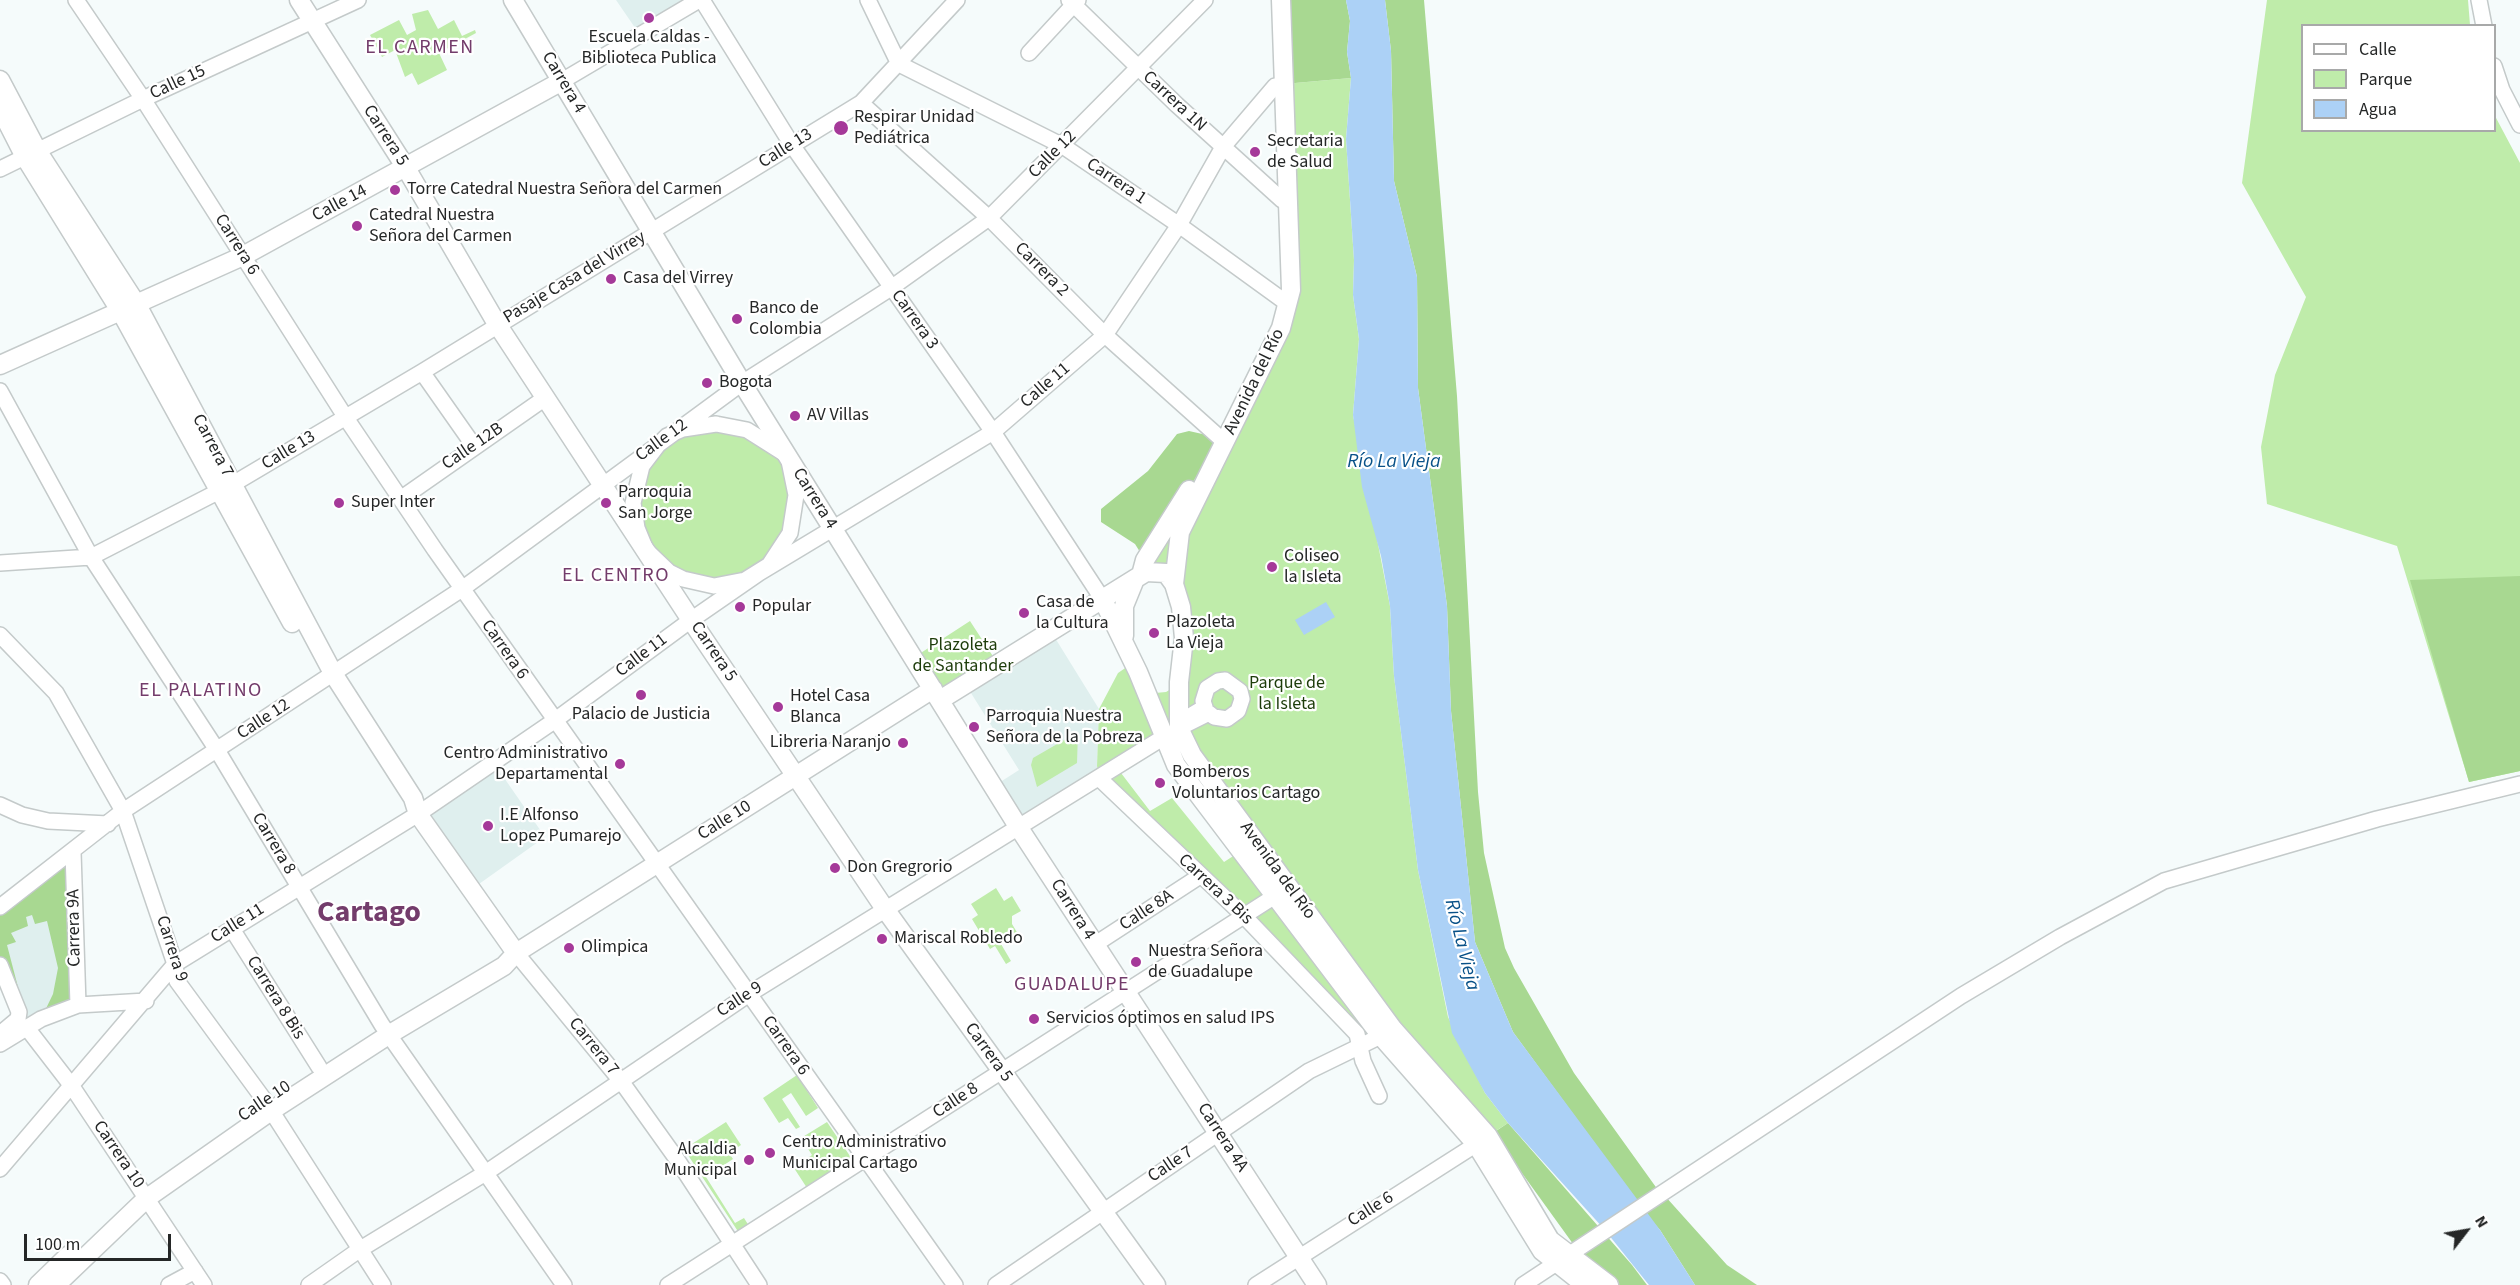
<!DOCTYPE html>
<meta charset="utf-8">
<style>
body{margin:0}
#map{position:relative;width:2520px;height:1285px;overflow:hidden;background:#f5fbfb;font-family:"Source Sans 3",sans-serif}
canvas{display:block}
.legend{position:absolute;left:2301px;top:24px;width:195px;height:108px;box-sizing:border-box;background:#fff;border:2px solid #a8a9a9;margin:0;padding:8px 10px;list-style:none;font-size:18px;color:#252727}
.legend li{display:flex;align-items:center;gap:12px;height:30px}
.legend b{width:30px;border:2px solid #a8a9a9}
.north{position:absolute;left:2436px;top:1201px;width:60px;height:60px;-webkit-text-stroke:4px #fff;paint-order:stroke;rotate:59deg;font-size:16px;font-weight:700;line-height:24px;text-align:center;color:#252727}
.north::after{content:'';display:block;margin:auto;width:21px;height:27px;background:#252727;clip-path:polygon(50% 0,100% 100%,50% 72%,0 100%)}
.scale{position:absolute;left:24px;top:1234px;width:147px;height:27px;box-sizing:border-box;border:3px solid #252727;border-top:0;padding-left:8px;font-size:18px;line-height:21px;white-space:nowrap;color:#252727;-webkit-text-stroke:4px #fff;paint-order:stroke}
</style>
<div id="map">
<canvas width="2520" height="1285"></canvas>
<ul class="legend">
<li><b style="height:8px;background:#fff"></b>Calle</li>
<li><b style="height:16px;background:#bfecaa"></b>Parque</li>
<li><b style="height:16px;background:#acd1f6"></b>Agua</li>
</ul>
<div class="north">N</div>
<div class="scale">100 m</div>
</div>
<script>
const context = document.querySelector('canvas').getContext('2d');
context.lineJoin = 'round';
function fillPath(path, color) {
  context.fillStyle = color;
  context.fill(path, 'evenodd');
}
function poly(rows) {
  const path = new Path2D();
  for (const r of rows) {
    path.moveTo(r[0], r[1]);
    for (let i = 2; i < r.length; i += 2) path.lineTo(r[i], r[i + 1]);
  }
  return path;
}
function trace(path, color, width, dash) {
  context.strokeStyle = color;
  context.lineWidth = width;
  context.lineCap = dash ? 'butt' : 'round';
  context.setLineDash(dash || []);
  context.stroke(path);
}
function write(font, color, halo, rows, align = 'center') {
  context.font = font + ' "Source Sans 3",sans-serif';
  context.lineWidth = 4.5;
  context.setLineDash([]);
  context.textBaseline = 'middle';
  context.strokeStyle = halo;
  context.fillStyle = color;
  for (const [text, x, y, turn = 0] of rows) {
    context.save();
    context.translate(x, y);
    context.rotate((+turn || 0) * Math.PI / 180);
    context.textAlign = isNaN(turn) ? turn : align;
    if (halo) context.strokeText(text, 0, 0);
    context.fillText(text, 0, 0);
    context.restore();
  }
}
fillPath(poly([
 [616,0,699,0,640,35],
 [1052,633,1099,709,1097,766,1100,779,1019,828,994,786,1019,770,966,685],
 [498,769,545,837,479,884,431,815],
 [73,852,76,985,27,1028,0,964,20,892]
]), '#dfefee');
fillPath(poly([
 [2267,0,2468,0,2470,25,2302,26,2302,130,2494,130,2495,116,2520,163,2520,771,2469,782,2397,546,2267,504,2261,447,2275,375,2306,297,2242,183],
 [428,10,438,29,454,20,462,36,475,30,476,33,439,53,447,70,418,85,412,73,405,77,395,50,382,57,370,35,399,20,407,35,416,30,412,14],
 [1351,78,1346,139,1354,260,1353,295,1359,339,1353,415,1390,606,1394,676,1418,870,1448,1017,1485,1093,1508,1123,1488,1136,1393,1029,1179,728,1100,779,1097,766,1099,709,1118,673,1134,662,1103,600,1136,577,1122,617,1155,693,1166,692,1176,686,1174,584,1141,575,1283,323,1284,84],
 [716,424,788,456,794,482,784,545,730,585,669,572,637,528,633,503,658,445],
 [970,621,998,664,940,700,913,658],
 [1078,732,1077,763,1037,787,1031,765,1033,758],
 [1121,773,1150,811,1172,798,1224,862,1241,851,1381,1036,1360,1046,1357,1034,1111,790,1113,779],
 [996,888,1004,901,1012,896,1021,911,1012,916,1012,924,1018,934,1001,944,1011,961,1006,964,995,946,990,949,972,919,978,915,971,904],
 [797,1075,818,1108,806,1116,791,1093,782,1099,800,1127,796,1129,788,1118,779,1123,763,1098],
 [726,1122,741,1145,729,1153,733,1159,706,1177,735,1223,744,1218,749,1226,739,1233,684,1149],
 [827,1122,852,1159,807,1188,794,1168,812,1155,801,1138]
]), '#bfecaa');
fillPath(poly([
 [1281,0,1346,0,1350,21,1347,52,1351,78,1284,84],
 [1385,0,1424,0,1457,396,1478,792,1484,853,1505,948,1514,968,1574,1073,1658,1190,1638,1203,1513,1032,1475,942,1451,711,1447,606,1418,388,1417,277,1394,181,1391,51],
 [1189,431,1220,438,1145,560,1135,544,1101,522,1101,509,1148,471,1177,434],
 [2520,576,2520,771,2469,782,2410,580],
 [73,852,78,1005,41,1019,53,994,58,968,47,921,35,924,32,915,26,917,28,926,11,933,16,942,7,945,19,991,13,995,0,964,0,907],
 [1508,1123,1632,1265,1647,1285,1612,1285,1576,1248,1493,1133],
 [1665,1196,1727,1265,1757,1285,1695,1285,1660,1230,1644,1212]
]), '#a8d891');
fillPath(poly([
 [1346,0,1385,0,1391,51,1394,181,1417,277,1418,388,1447,606,1451,711,1475,942,1513,1032,1660,1230,1695,1285,1649,1285,1604,1229,1508,1123,1485,1093,1452,1033,1418,870,1394,676,1390,606,1381,556,1362,487,1353,415,1359,339,1353,295,1354,260,1346,139,1351,78,1347,52,1350,21],
 [1326,602,1335,617,1304,635,1295,620]
]), '#acd1f6');
const minor = poly([
 [76,0,143,99,346,418,435,550,955,1285],
 [702,0,792,145,993,432,1103,600],
 [868,0,899,64,1063,146,1179,225,1288,304],
 [1069,0,1177,105,1282,200],
 [2479,0,2484,26],
 [1029,53,1078,0],
 [2494,66,2502,90,2520,125],
 [562,81,699,0],
 [861,103,989,218,1105,335,1220,438],
 [0,169,143,99,358,0],
 [422,372,474,446],
 [0,391,91,557,217,750,382,1025,564,1285],
 [716,424,747,430,788,456,796,495,790,533,769,565,745,580,714,586,683,579,669,572,646,550,637,528,633,503,642,466,658,445,667,436,683,429,716,424],
 [402,498,545,398],
 [0,563,91,557,233,484,422,372,861,103,957,0],
 [0,635,56,693,123,811,175,964,177,981,265,1101,383,1285],
 [1225,680,1240,691,1242,699,1238,711,1227,719,1214,717,1209,713,1179,728,1190,716,1205,707,1203,701,1207,688,1218,681,1225,680],
 [1100,779,1244,916,1357,1034,1363,1061,1379,1096],
 [0,805,22,815,48,821,108,824],
 [73,852,78,1005],
 [0,907,123,811,462,589,742,383,891,288,989,218,1205,0],
 [232,929,319,1067],
 [1094,945,1200,876],
 [516,953,621,1081,676,1158,759,1285],
 [0,965,19,1012,18,1019,0,1034],
 [27,1028,71,1085,204,1285],
 [0,1044,41,1019,78,1005,146,1001],
 [0,1169,175,964,418,814,554,721,691,620,759,573,993,432,1105,335,1179,225,1223,147,1275,86],
 [0,1281,3,1285],
 [169,1285,195,1271],
 [309,1285,359,1250,487,1172,749,994,1164,737],
 [668,1285,1275,896],
 [996,1285,1309,1071,1389,1032],
 [1256,1285,1486,1138],
 [1523,1285,1961,996,2060,937,2164,881,2377,819,2520,784]
]);
const major = poly([
 [299,0,406,168,497,324,691,620,885,909,1156,1285],
 [513,0,742,383,1019,828,1317,1285],
 [1281,0,1291,290,1281,328,1180,532,1174,584,1181,607,1184,638,1179,682,1179,728,1192,755,1393,1029,1488,1136,1550,1240,1609,1285],
 [0,80,38,152,137,305,334,675,413,798,418,814,516,953],
 [0,108,25,157,121,312,292,623],
 [0,365,243,256,562,81],
 [1141,575,1145,560,1189,490],
 [1103,600,1138,672,1176,765,1381,1036,1476,1144,1542,1251,1585,1285],
 [1124,636,1124,606,1135,579],
 [940,700,1146,572,1166,573,1174,584],
 [38,1285,69,1255],
 [56,1285,147,1198,271,1111,390,1034,504,966,516,953,933,689]
]);
trace(minor, '#c4caca', 18);
trace(major, '#c4caca', 21);
trace(minor, '#fff', 15);
trace(major, '#fff', 18);
for (const [x, y, r, color] of [
 [649,18,6,"#a53999"],
 [841,128,8,"#a53999"],
 [1255,152,6,"#a53999"],
 [395,190,6,"#a53999"],
 [357,226,6,"#a53999"],
 [611,279,6,"#a53999"],
 [737,319,6,"#a53999"],
 [707,383,6,"#a53999"],
 [795,416,6,"#a53999"],
 [339,503,6,"#a53999"],
 [606,503,6,"#a53999"],
 [1272,567,6,"#a53999"],
 [740,607,6,"#a53999"],
 [1024,613,6,"#a53999"],
 [1154,633,6,"#a53999"],
 [641,695,6,"#a53999"],
 [778,707,6,"#a53999"],
 [974,727,6,"#a53999"],
 [903,743,6,"#a53999"],
 [620,764,6,"#a53999"],
 [1160,783,6,"#a53999"],
 [488,826,6,"#a53999"],
 [835,868,6,"#a53999"],
 [882,939,6,"#a53999"],
 [569,948,6,"#a53999"],
 [1136,962,6,"#a53999"],
 [1034,1019,6,"#a53999"],
 [770,1153,6,"#a53999"],
 [749,1160,6,"#a53999"]
]) {
  const dot = new Path2D();
  dot.arc(x, y, r, 0, 2 * Math.PI);
  context.fillStyle = color;
  context.fill(dot);
  trace(dot, '#fff', 2);
}
write('18px', '#252727', '#fff', [
 ["Escuela Caldas -",649,38,"center"],
 ["Biblioteca Publica",649,59,"center"],
 ["Respirar Unidad",854,118],
 ["Pediátrica",854,139],
 ["Secretaria",1267,142],
 ["de Salud",1267,163],
 ["Torre Catedral Nuestra Señora del Carmen",407,190],
 ["Catedral Nuestra",369,216],
 ["Señora del Carmen",369,237],
 ["Casa del Virrey",623,279],
 ["Banco de",749,309],
 ["Colombia",749,330],
 ["Bogota",719,383],
 ["AV Villas",807,416],
 ["Parroquia",618,493],
 ["San Jorge",618,514],
 ["Super Inter",351,503],
 ["Coliseo",1284,557],
 ["la Isleta",1284,578],
 ["Casa de",1036,603],
 ["la Cultura",1036,624],
 ["Popular",752,607],
 ["Plazoleta",1166,623],
 ["La Vieja",1166,644],
 ["Hotel Casa",790,697],
 ["Blanca",790,718],
 ["Palacio de Justicia",641,715,"center"],
 ["Parroquia Nuestra",986,717],
 ["Señora de la Pobreza",986,738],
 ["Libreria Naranjo",891,743,"right"],
 ["Centro Administrativo",608,754,"right"],
 ["Departamental",608,775,"right"],
 ["Bomberos",1172,773],
 ["Voluntarios Cartago",1172,794],
 ["I.E Alfonso",500,816],
 ["Lopez Pumarejo",500,837],
 ["Don Gregrorio",847,868],
 ["Mariscal Robledo",894,939],
 ["Olimpica",581,948],
 ["Nuestra Señora",1148,952],
 ["de Guadalupe",1148,973],
 ["Servicios óptimos en salud IPS",1046,1019],
 ["Centro Administrativo",782,1143],
 ["Municipal Cartago",782,1164],
 ["Alcaldia",737,1150,"right"],
 ["Municipal",737,1171,"right"]
], 'left');
write('18px', '#252727', '#fff', [
 ["Calle 15",178,83,-25],
 ["Carrera 4",563,83,59],
 ["Carrera 1N",1174,102,43],
 ["Carrera 5",385,136,57],
 ["Calle 13",786,149,-32],
 ["Calle 12",1053,155,-45],
 ["Carrera 1",1116,182,34],
 ["Calle 14",340,204,-28],
 ["Carrera 6",236,245,58],
 ["Carrera 2",1041,270,45],
 ["Pasaje Casa del Virrey",575,278,-31],
 ["Carrera 3",914,320,55],
 ["Avenida del Río",1255,382,-64],
 ["Calle 11",1046,386,-41],
 ["Calle 12",662,441,-36],
 ["Carrera 7",212,446,62],
 ["Calle 12B",473,447,-34],
 ["Calle 13",289,451,-31],
 ["Carrera 4",814,499,58],
 ["Carrera 6",504,650,55],
 ["Carrera 5",713,652,56],
 ["Calle 11",642,656,-37],
 ["Calle 12",264,720,-33],
 ["Calle 10",725,821,-32],
 ["Carrera 8",273,844,59],
 ["Avenida del Río",1277,871,54],
 ["Carrera 3 Bis",1215,890,43],
 ["Carrera 4",1072,910,58],
 ["Calle 8A",1147,911,-33],
 ["Calle 11",238,924,-32],
 ["Carrera 9A",75,928,-91],
 ["Carrera 9",171,949,72],
 ["Carrera 8 Bis",275,998,58],
 ["Calle 9",740,1000,-33],
 ["Carrera 6",785,1046,55],
 ["Carrera 7",593,1047,51],
 ["Carrera 5",988,1053,54],
 ["Calle 8",956,1101,-33],
 ["Calle 10",265,1102,-34],
 ["Carrera 4A",1222,1138,57],
 ["Carrera 10",118,1155,56],
 ["Calle 7",1171,1165,-34],
 ["Calle 6",1371,1210,-32]
]);
write('18px', '#1d3c0a', '#fff', [
 ["Plazoleta",963,646],
 ["de Santander",963,667],
 ["Parque de",1287,684],
 ["la Isleta",1287,705]
]);
context.letterSpacing = '1.5px';
write('20px', '#733c6b', '#fff', [
 ["EL CARMEN",420,49],
 ["EL CENTRO",616,577],
 ["EL PALATINO",201,692],
 ["GUADALUPE",1072,986]
]);
context.letterSpacing = '0px';
write('italic 20px', '#085188', '#fff', [
 ["Río La Vieja",1394,463],
 ["Río La Vieja",1461,945,76]
]);
write('bold 30px', '#733c6b', '#fff', [
 ["Cartago",369,914]
]);
</script>
